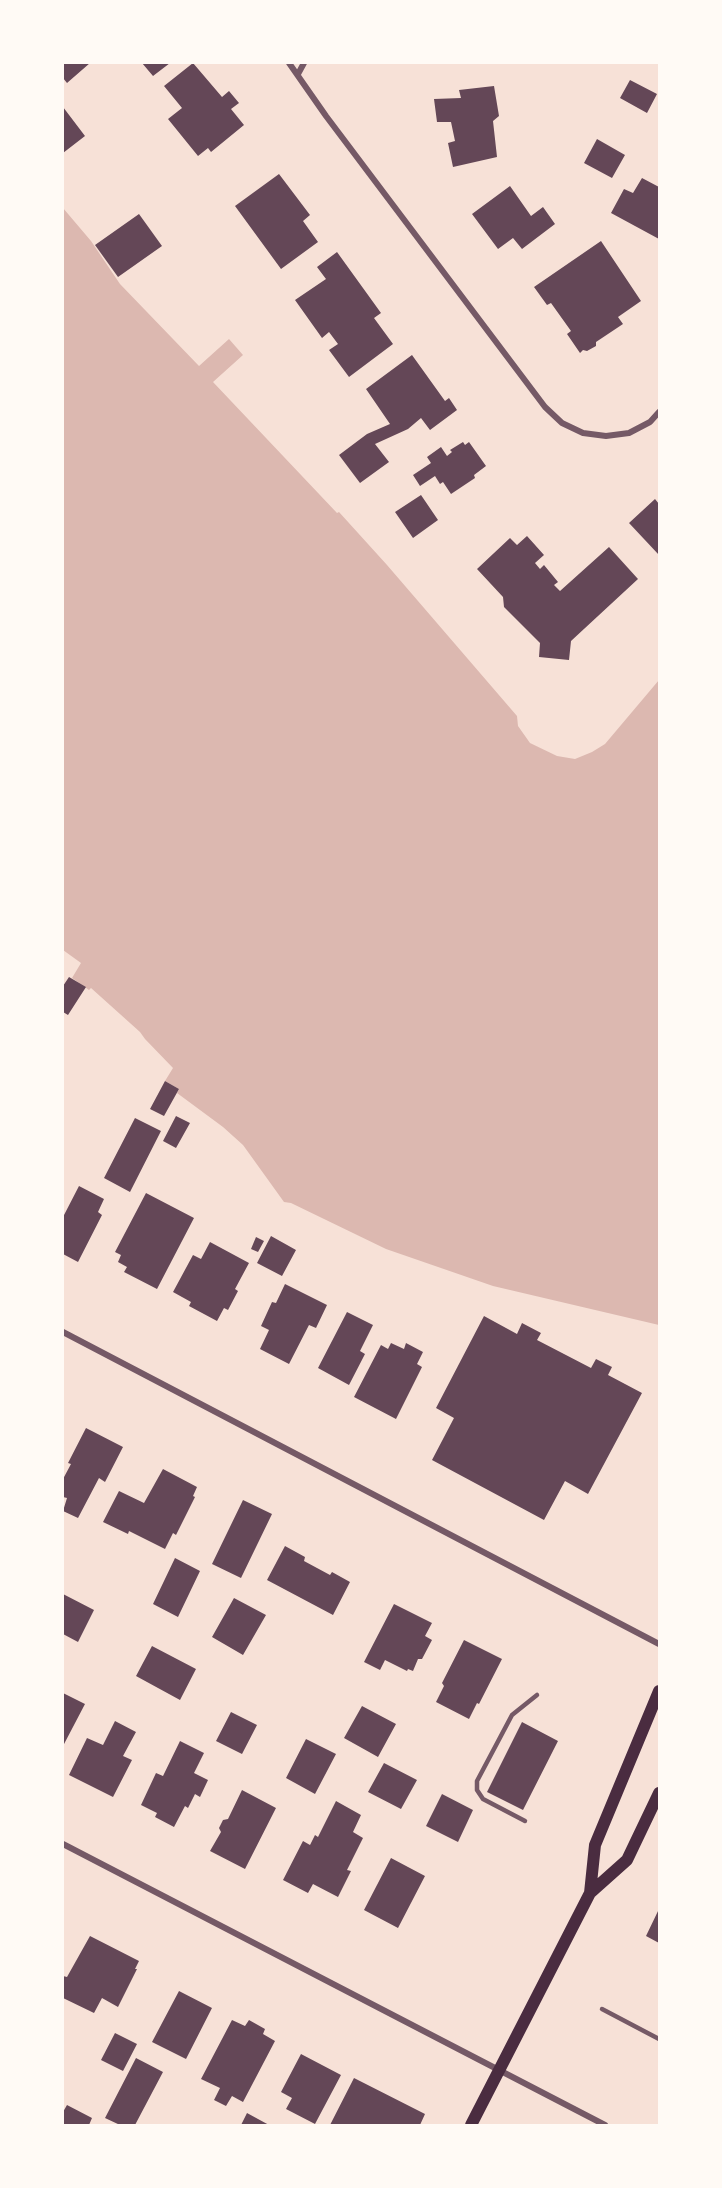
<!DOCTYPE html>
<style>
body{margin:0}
#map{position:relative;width:722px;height:2188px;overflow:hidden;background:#f7e1d7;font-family:Helvetica,sans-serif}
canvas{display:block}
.frame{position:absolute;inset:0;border:64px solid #fffaf5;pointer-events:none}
</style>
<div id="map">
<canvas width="722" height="2188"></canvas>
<div class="frame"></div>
</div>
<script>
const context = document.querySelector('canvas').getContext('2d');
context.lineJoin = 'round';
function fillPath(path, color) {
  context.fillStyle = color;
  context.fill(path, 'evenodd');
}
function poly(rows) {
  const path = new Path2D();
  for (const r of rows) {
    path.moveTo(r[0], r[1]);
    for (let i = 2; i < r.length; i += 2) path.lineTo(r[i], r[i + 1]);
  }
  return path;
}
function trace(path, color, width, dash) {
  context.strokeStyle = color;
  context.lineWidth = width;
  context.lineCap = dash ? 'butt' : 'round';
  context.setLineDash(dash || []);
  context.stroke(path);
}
fillPath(poly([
 [63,208,91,241,120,284,199,366,229,339,243,355,213,382,337,513,339,512,387,565,517,716,518,726,530,743,557,756,575,759,592,752,605,744,659,680,659,1325,493,1286,386,1249,291,1203,284,1202,243,1145,223,1127,177,1093,179,1089,165,1081,173,1068,145,1039,140,1032,91,988,89,990,72,978,81,963,63,950]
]), '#dcb8b0');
fillPath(poly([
 [63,63,90,63,67,83,63,78],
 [142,63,170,63,153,76],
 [193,63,222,97,229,91,239,103,231,109,244,125,211,152,208,148,198,156,168,119,182,108,164,86],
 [630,80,657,94,647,113,620,98],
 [494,86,499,116,493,121,497,157,453,167,448,143,455,141,451,122,437,122,434,99,461,98,459,90],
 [63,107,85,136,63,153],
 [597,139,625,155,612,178,584,163],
 [279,174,310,215,303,221,318,242,281,269,235,206],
 [642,178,659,187,659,239,611,213,624,189,633,193],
 [510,186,531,216,543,207,555,224,522,249,513,238,498,249,472,214],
 [139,214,162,246,118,277,95,245],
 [601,241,641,301,618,317,623,324,596,342,596,346,587,351,583,350,580,353,567,334,571,331,551,303,547,305,534,287],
 [337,252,381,313,374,318,393,344,349,377,329,350,338,344,329,332,322,338,295,300,326,279,317,267],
 [412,355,445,401,449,398,457,410,430,430,421,418,408,429,375,444,389,462,360,483,339,455,367,434,390,424,366,389],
 [463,442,465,445,469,442,486,466,474,475,475,478,451,494,443,482,440,484,435,476,420,486,413,475,431,463,427,457,441,447,447,456,452,452,450,450],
 [421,495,438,520,413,538,395,512],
 [655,499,659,504,659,555,629,523],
 [527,536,544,555,535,563,540,569,544,565,558,582,554,585,560,591,609,547,638,579,571,641,569,660,539,657,540,643,504,607,503,597,477,569,510,538,517,545],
 [69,977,86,987,68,1015,63,1012,63,986],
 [165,1081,179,1089,164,1116,150,1109],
 [176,1116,190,1123,176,1148,163,1141],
 [135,1118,161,1131,130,1192,104,1178],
 [79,1186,104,1199,98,1212,102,1215,78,1262,63,1254,63,1217],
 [146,1193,194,1218,157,1289,124,1272,127,1267,118,1262,121,1255,115,1252],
 [271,1236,296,1250,282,1276,257,1263],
 [256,1237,264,1241,258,1252,251,1249],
 [210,1242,249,1263,235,1289,238,1291,228,1310,224,1308,217,1321,189,1306,191,1302,173,1292,193,1255,201,1259],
 [285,1284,327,1305,316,1328,309,1325,289,1364,260,1349,269,1330,261,1326,272,1302,276,1303],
 [347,1312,373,1325,360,1351,365,1354,349,1385,318,1368],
 [484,1316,517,1334,522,1323,541,1333,537,1340,591,1368,596,1359,612,1367,608,1375,642,1393,588,1494,565,1481,544,1520,432,1460,454,1418,436,1408],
 [391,1343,404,1349,406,1343,423,1352,417,1364,422,1367,396,1419,354,1397,381,1345,388,1349],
 [86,1428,123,1447,105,1482,99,1478,78,1518,63,1511,67,1498,63,1497,63,1479,71,1464,68,1463],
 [163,1469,197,1487,193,1496,195,1497,176,1535,173,1533,165,1549,129,1531,128,1534,103,1522,119,1491,144,1503],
 [243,1500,272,1514,241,1578,212,1564],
 [285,1546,305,1557,304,1561,330,1575,332,1572,350,1582,333,1615,267,1580],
 [175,1558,200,1571,178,1617,153,1604],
 [63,1594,94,1610,78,1642,63,1634],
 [234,1598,266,1615,243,1655,212,1637],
 [394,1604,432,1623,425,1636,432,1640,422,1659,418,1659,413,1671,408,1669,407,1671,385,1660,380,1670,364,1662],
 [464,1640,502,1659,479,1704,477,1703,469,1719,436,1702,444,1686,442,1683],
 [152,1646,196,1669,180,1700,136,1676],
 [63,1693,85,1704,63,1746],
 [362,1706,396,1724,378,1757,344,1738],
 [231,1712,257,1725,242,1754,216,1741],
 [115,1721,136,1732,123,1756,132,1760,113,1797,69,1775,87,1738,103,1745],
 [522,1722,558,1741,523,1810,487,1792],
 [306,1739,336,1754,315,1794,286,1778],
 [180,1741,204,1753,194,1773,208,1780,200,1797,195,1794,188,1808,185,1806,174,1827,155,1817,157,1813,141,1805,156,1773,163,1776],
 [384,1763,417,1780,401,1809,368,1792],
 [242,1790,276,1808,245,1869,210,1851,221,1832,219,1828,223,1820,228,1819],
 [442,1794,473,1810,458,1842,426,1826],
 [336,1801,361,1815,353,1832,363,1838,347,1870,351,1871,338,1897,313,1884,308,1893,283,1880,303,1841,310,1845,315,1835,318,1837],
 [391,1858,425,1876,398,1928,364,1910],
 [659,1909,659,1943,646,1936],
 [90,1936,139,1961,135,1969,137,1969,118,2007,102,1998,94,2013,63,1998,63,1976,67,1977],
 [179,1991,212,2008,186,2059,152,2042],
 [232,2020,245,2026,249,2020,265,2029,263,2034,275,2041,243,2102,232,2096,226,2106,214,2100,220,2088,201,2079],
 [115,2033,137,2044,123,2071,101,2060],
 [301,2054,341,2075,315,2124,286,2109,292,2098,281,2092],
 [136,2058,163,2072,135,2125,120,2125,105,2118],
 [354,2078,425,2114,420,2125,330,2125],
 [67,2105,92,2118,89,2125,63,2125,63,2112],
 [247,2113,269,2125,241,2125]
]), '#644757');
trace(poly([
 [525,1821,483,1799,477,1790,477,1781,512,1715,537,1695],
 [602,2009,659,2039]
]), '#755966', 4.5);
trace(poly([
 [289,63,326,116,545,407,562,423,583,433,606,436,629,433,650,422,659,412],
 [298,74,304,63],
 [63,1332,659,1644],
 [63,1844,605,2125]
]), '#755966', 6);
trace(poly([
 [590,1893,627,1860,659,1793],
 [471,2125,590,1893,595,1845,659,1691]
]), '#4a2c40', 12);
</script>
